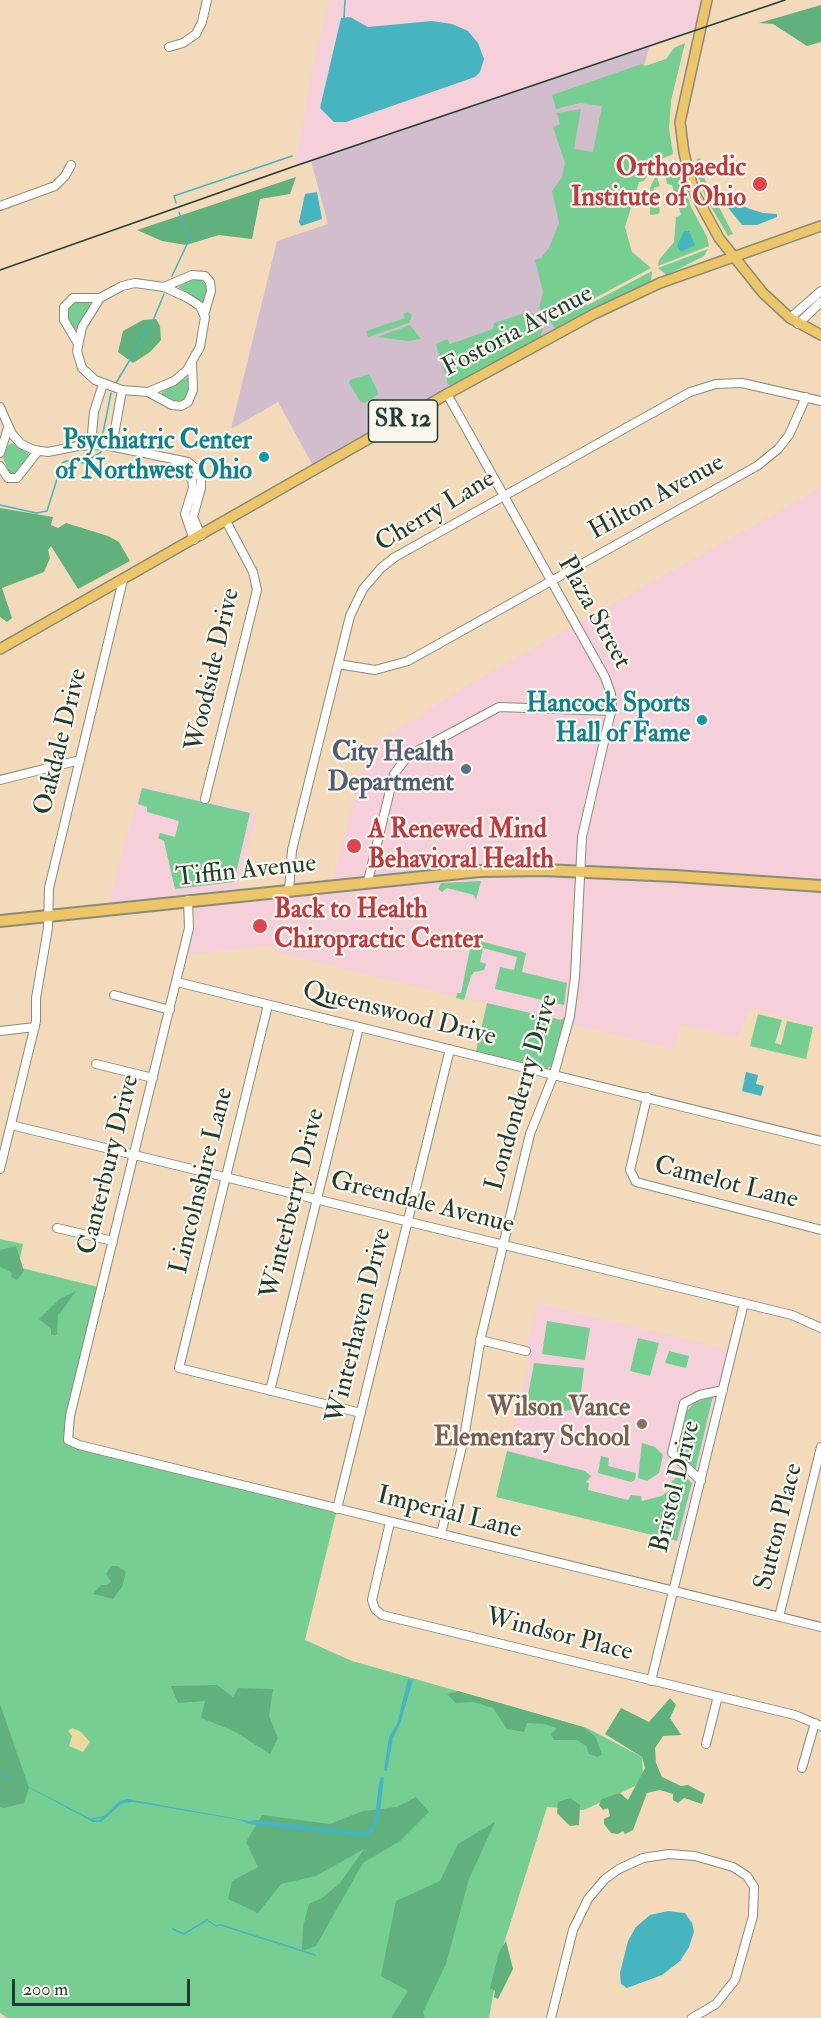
<!DOCTYPE html>
<style>
body{margin:0}
#map{position:relative;width:821px;height:2018px;overflow:hidden;background:#f2dabb;font-family:"IM FELL Double Pica",serif}
canvas{display:block}
.scale{position:absolute;left:12px;top:1979px;width:178px;height:27px;box-sizing:border-box;border:3px solid #1f3d34;border-top:0;padding-left:8px;font-size:18px;line-height:21px;white-space:nowrap;color:#1f3d34;-webkit-text-stroke:4px #fbf7ec;paint-order:stroke}
</style>
<div id="map">
<canvas width="821" height="2018"></canvas>
<div class="scale">200 m</div>
</div>
<script>
const context = document.querySelector('canvas').getContext('2d');
context.lineJoin = 'round';
function fillPath(path, color) {
  context.fillStyle = color;
  context.fill(path, 'evenodd');
}
function poly(rows) {
  const path = new Path2D();
  for (const r of rows) {
    path.moveTo(r[0], r[1]);
    for (let i = 2; i < r.length; i += 2) path.lineTo(r[i], r[i + 1]);
  }
  return path;
}
function trace(path, color, width, dash) {
  context.strokeStyle = color;
  context.lineWidth = width;
  context.lineCap = dash ? 'butt' : 'round';
  context.setLineDash(dash || []);
  context.stroke(path);
}
function write(font, color, halo, rows, align = 'center') {
  context.font = font + ' "IM FELL Double Pica",serif';
  context.lineWidth = 4.5;
  context.setLineDash([]);
  context.textBaseline = 'middle';
  context.strokeStyle = halo;
  context.fillStyle = color;
  for (const [text, x, y, turn = 0] of rows) {
    context.save();
    context.translate(x, y);
    context.rotate((+turn || 0) * Math.PI / 180);
    context.textAlign = isNaN(turn) ? turn : align;
    if (halo) context.strokeText(text, 0, 0);
    context.fillText(text, 0, 0);
    context.restore();
  }
}
fillPath(poly([
 [329,0,707,0,700,29,295,166,314,62],
 [821,488,821,1028,750,1008,737,1038,681,1024,672,1049,272,951,273,945,183,955,188,901,107,909,141,786,257,812,239,882,242,895,331,885,368,748,471,683],
 [538,1303,733,1351,686,1543,496,1497,530,1359,526,1351]
]), '#f5cfda');
fillPath(poly([
 [649,47,585,303,594,314,316,471,278,402,231,429,277,241,328,224,311,161]
]), '#d1bdcb');
fillPath(poly([
 [685,43,671,101,669,128,673,154,656,161,644,181,639,182,625,227,632,252,651,268,584,304,586,306,652,271,651,281,559,329,555,328,539,308,543,292,535,260,541,258,549,248,559,223,552,191,562,177,565,163,553,127,560,124,557,113,581,109,574,149,593,152,602,106,580,103,556,109,552,95,642,64,645,66,666,59,674,48],
 [700,158,705,180,733,234,728,236,705,196,695,166,697,159],
 [672,162,678,167,691,207,707,237,709,246,658,266,659,260,674,242,676,217,681,215,672,185,667,184,664,168,666,164],
 [656,175,660,186,654,188,660,211,658,214,650,215,650,188],
 [708,249,704,256,667,275,658,268],
 [195,278,201,279,208,288,203,303,178,287],
 [89,302,90,305,76,330,67,320,67,307,72,303],
 [408,312,412,315,409,323,368,337,366,331,405,318,403,314],
 [525,313,535,314,543,328,539,340,452,386,448,384,436,344,447,339,450,344,493,329,494,323],
 [410,325,421,339,407,341,378,337],
 [369,374,379,394,365,403,360,401,349,383,350,380],
 [188,377,190,391,183,401,173,402,162,395,162,392],
 [12,443,28,453,28,458,17,474,10,475,3,458,8,445],
 [142,788,250,813,234,882,175,889,164,841,158,838,160,833,175,837,179,821,147,812,147,807,138,804],
 [481,881,476,900,474,895,447,888,442,892,438,889,441,883],
 [472,939,526,953,522,972,567,983,564,1005,495,989,500,967,514,970,517,957,483,948,480,962,486,964,484,970,474,972,471,976,464,1000,456,998,457,993,461,993],
 [487,1003,561,1020,565,1016,553,1066,547,1068,476,1051],
 [758,1014,782,1020,775,1043,781,1045,787,1021,813,1027,806,1059,750,1046],
 [0,1239,23,1244,18,1267,102,1288,68,1440,337,1509,305,1640,352,1661,587,1728,642,1757,643,1776,635,1786,584,1810,547,1807,500,1956,489,2018,7,2018,0,2013],
 [547,1321,590,1328,585,1360,542,1354],
 [638,1338,659,1343,650,1376,630,1371],
 [669,1351,689,1356,686,1368,665,1363],
 [534,1363,584,1368,579,1407,571,1410,529,1416,526,1406],
 [713,1396,695,1472,678,1451,686,1412,694,1403],
 [642,1443,655,1447,663,1455,659,1473,647,1481,638,1478],
 [507,1451,585,1471,591,1476,586,1482,589,1483,588,1490,628,1500,631,1495,641,1496,642,1501,661,1496,670,1490,674,1486,671,1482,682,1473,692,1483,677,1541,496,1497],
 [601,1456,609,1458,608,1466,636,1473,635,1480,631,1482,598,1473]
]), '#77ce93');
fillPath(poly([
 [821,5,821,42,807,46,773,24,759,23],
 [296,177,290,194,260,199,252,239,219,235,186,245,162,241,137,230],
 [156,319,160,326,161,340,150,352,133,363,118,352,123,331,143,320],
 [0,508,53,517,51,525,58,528,66,523,108,536,119,542,130,561,78,589,51,546,48,550,50,558,44,572,2,588,12,618,7,622,0,617],
 [16,1246,24,1271,17,1280,11,1277,12,1273,0,1267,0,1250],
 [76,1291,58,1316,57,1335,51,1335,51,1329,39,1319,60,1299],
 [111,1566,118,1566,126,1572,122,1587,113,1599,93,1594,101,1585,107,1585,111,1581,106,1574],
 [217,1685,233,1697,238,1688,273,1689,269,1716,278,1738,270,1754,234,1731,201,1718,205,1701,178,1703,171,1686],
 [458,1691,583,1727,595,1736,602,1754,598,1757,589,1754,586,1746,577,1740,554,1740,551,1734,557,1728,544,1724,527,1723,524,1732,507,1729,493,1708,474,1702,456,1703,447,1694],
 [670,1698,676,1705,670,1718,681,1735,663,1736,655,1748,656,1763,662,1777,681,1786,688,1785,705,1794,702,1804,684,1798,678,1803,673,1800,673,1794,660,1790,647,1793,633,1830,625,1834,623,1831,618,1834,611,1833,604,1824,604,1819,610,1816,608,1808,603,1810,599,1805,602,1799,620,1793,628,1800,645,1768,642,1757,605,1734,621,1708,649,1722],
 [0,1704,29,1788,24,1803,4,1808,0,1807],
 [416,1797,429,1812,400,1841,363,1863,316,1946,302,1951,303,1926,309,1904,322,1898,340,1883,364,1849,316,1876,281,1884,258,1913,228,1899,232,1881,258,1867,246,1842,262,1815,330,1824,363,1811,397,1807],
 [570,1798,580,1805,579,1825,570,1826,557,1813,558,1802],
 [495,1822,469,1879,446,1964,423,2012,425,2018,391,2018,408,1991,381,1976,396,1901,440,1881,458,1844],
 [506,1941,513,1969,498,1999,494,1997,495,1991,490,1988,499,1952]
]), '#61b17d');
fillPath(poly([
 [72,1728,81,1732,90,1742,83,1752,69,1746,72,1736,68,1731]
]), '#eeda9e');
fillPath(poly([
 [350,17,368,27,432,21,452,24,468,31,478,43,484,59,480,72,475,77,346,122,334,122,320,108,341,18],
 [317,192,322,219,301,226,299,222,305,194],
 [726,194,747,208,763,213,777,214,777,217,757,225,742,225,726,205],
 [684,231,689,231,695,245,681,252,677,246],
 [746,1072,758,1075,756,1084,764,1086,761,1096,742,1091],
 [408,1679,413,1680,400,1724,393,1738,387,1771,384,1770,389,1737,397,1724],
 [0,1772,93,1820,100,1820,120,1801,128,1799,249,1821,258,1820,362,1832,369,1830,374,1824,379,1783,381,1777,384,1778,379,1821,373,1832,365,1837,248,1824,240,1820,128,1801,121,1804,101,1822,93,1822],
 [668,1911,685,1913,692,1923,694,1932,689,1947,680,1961,662,1975,627,1988,621,1984,620,1973,628,1941,636,1927,650,1915]
]), '#46b5c0');
trace(poly([
 [344,18,345,0],
 [176,203,174,196,292,156],
 [172,276,189,240,179,212],
 [116,383,152,323,164,294],
 [102,438,111,393],
 [0,505,36,513,47,511,62,463,66,461,84,463,101,452,102,450],
 [0,1775,10,1778],
 [121,1803,132,1801],
 [92,1819,107,1816],
 [173,1929,184,1934,207,1920,216,1926,221,1925,315,1955]
]), '#46b5c0', 1.5);
const minor = poly([
 [169,47,183,43,196,34,202,22,207,0],
 [0,206,55,186,65,176,71,165],
 [135,283,164,287,186,297,200,306,205,317,200,347,187,370,174,381,148,392,122,390,95,380,82,368,77,351,82,327,100,298,122,286,135,283],
 [164,287,192,275,205,276,210,282,211,291,204,315],
 [790,318,821,291],
 [798,324,821,302],
 [77,342,64,320,64,307,73,298,100,298],
 [148,392,172,405,181,406,188,402,193,390,192,363],
 [0,407,12,434,21,444,34,450,48,452,78,446,105,445,188,462,195,468,201,479,201,488,193,517,201,536],
 [91,445,94,412,103,384],
 [112,446,122,390],
 [0,453,8,428],
 [175,461,192,479,193,488,185,514,194,540],
 [0,466,8,478,17,478,38,451],
 [338,664,375,670,408,661,757,466,778,449,789,435,806,397],
 [0,780,80,760],
 [205,799,257,590,253,572,226,521],
 [368,881,394,774,408,756,499,707,612,711],
 [289,890,292,850,350,616,363,589,381,568,395,557,690,392,716,384,742,383,821,401],
 [188,900,189,928,70,1416,68,1440,79,1445,821,1627],
 [177,982,821,1141],
 [114,995,170,1010],
 [268,1005,179,1368,361,1413],
 [0,1031,35,1027],
 [96,1064,153,1078],
 [647,1097,630,1170,636,1182,821,1230],
 [11,1125,792,1315,821,1328],
 [0,1169,36,1021,36,998,48,928,49,888,123,580],
 [57,1228,113,1241],
 [480,1340,526,1351],
 [270,1391,359,1027],
 [701,1481,672,1453,684,1403,700,1395,723,1390],
 [337,1509,450,1049],
 [390,1522,372,1600,375,1609,382,1615,795,1715,821,1726],
 [441,1534,464,1438,481,1337,530,1134,554,1074,570,1016,575,977,582,837,612,707,611,694,605,677,447,394],
 [779,1617,821,1447],
 [651,1681,744,1303],
 [706,1744,718,1696],
 [802,1768,815,1723],
 [551,2018,573,1930,588,1899,605,1879,619,1869,643,1858,669,1854,695,1856,733,1867,747,1876,754,1887,753,1916,735,1980,716,2004,692,2018]
]);
const major = poly([
 [707,0,680,122,684,153,694,192,719,238,763,293,790,318,821,335],
 [0,649,447,394,594,314,660,283,821,226]
]);
const highway = poly([
 [0,921,480,871,543,870,675,876,821,886]
]);
trace(minor, '#888c78', 10);
trace(major, '#888c78', 12);
trace(highway, '#888c78', 14);
trace(minor, '#fff', 8);
trace(major, '#ecc669', 9);
trace(highway, '#ecc669', 10);
trace(poly([
 [0,270,295,166,785,0]
]), '#1f3d34', 1.5);
for (const [x, y, r, color] of [
 [760,184,8,"#e0444e"],
 [264,457,6,"#0f9aa8"],
 [702,720,6,"#0f9aa8"],
 [466,769,6,"#5c6f8a"],
 [354,846,8,"#e0444e"],
 [260,926,8,"#e0444e"],
 [642,1424,6,"#8d6e63"]
]) {
  const dot = new Path2D();
  dot.arc(x, y, r, 0, 2 * Math.PI);
  context.fillStyle = color;
  context.fill(dot);
  trace(dot, '#fbf7ec', 2);
}
for (const [x, y, w] of [
 [403,421,69]
]) {
  const box = new Path2D();
  box.roundRect(x - w / 2, y - 21, w, 42, 4.5);
  context.fillStyle = '#fbf7ec';
  context.fill(box);
  trace(box, '#1f3d34', 1.5);
}
write('bold 24px', '#1f3d34', null, [
 ["SR 12",403,421]
]);
write('bold 26px', '#be3a42', '#fbf7ec', [
 ["Orthopaedic",746,169,"right"],
 ["Institute of Ohio",746,199,"right"],
 ["A Renewed Mind",368,831],
 ["Behavioral Health",368,861],
 ["Back to Health",274,911],
 ["Chiropractic Center",274,941]
], 'left');
write('26px', '#1f3d34', '#fbf7ec', [
 ["Fostoria Avenue",518,332,-28],
 ["Hilton Avenue",657,498,-29],
 ["Cherry Lane",436,512,-31],
 ["Plaza Street",593,613,61],
 ["Woodside Drive",214,670,-77],
 ["Oakdale Drive",62,742,-76],
 ["Tiffin Avenue",246,872,-6],
 ["Queenswood Drive",399,1015,14],
 ["Londonderry Drive",523,1093,-74],
 ["Canterbury Drive",110,1165,-76],
 ["Lincolnshire Lane",203,1181,-76],
 ["Camelot Lane",726,1184,14],
 ["Winterberry Drive",294,1204,-76],
 ["Greendale Avenue",422,1204,14],
 ["Winterhaven Drive",360,1326,-76],
 ["Bristol Drive",677,1487,-76],
 ["Imperial Lane",449,1514,14],
 ["Sutton Place",780,1527,-76],
 ["Windsor Place",559,1636,14]
]);
write('bold 26px', '#0d838f', '#fbf7ec', [
 ["Psychiatric Center",252,442],
 ["of Northwest Ohio",252,472],
 ["Hancock Sports",690,705],
 ["Hall of Fame",690,735]
], 'right');
write('bold 26px', '#4e5e75', '#fbf7ec', [
 ["City Health",454,754],
 ["Department",454,784]
], 'right');
write('bold 26px', '#785e54', '#fbf7ec', [
 ["Wilson Vance",630,1409],
 ["Elementary School",630,1439]
], 'right');
</script>
